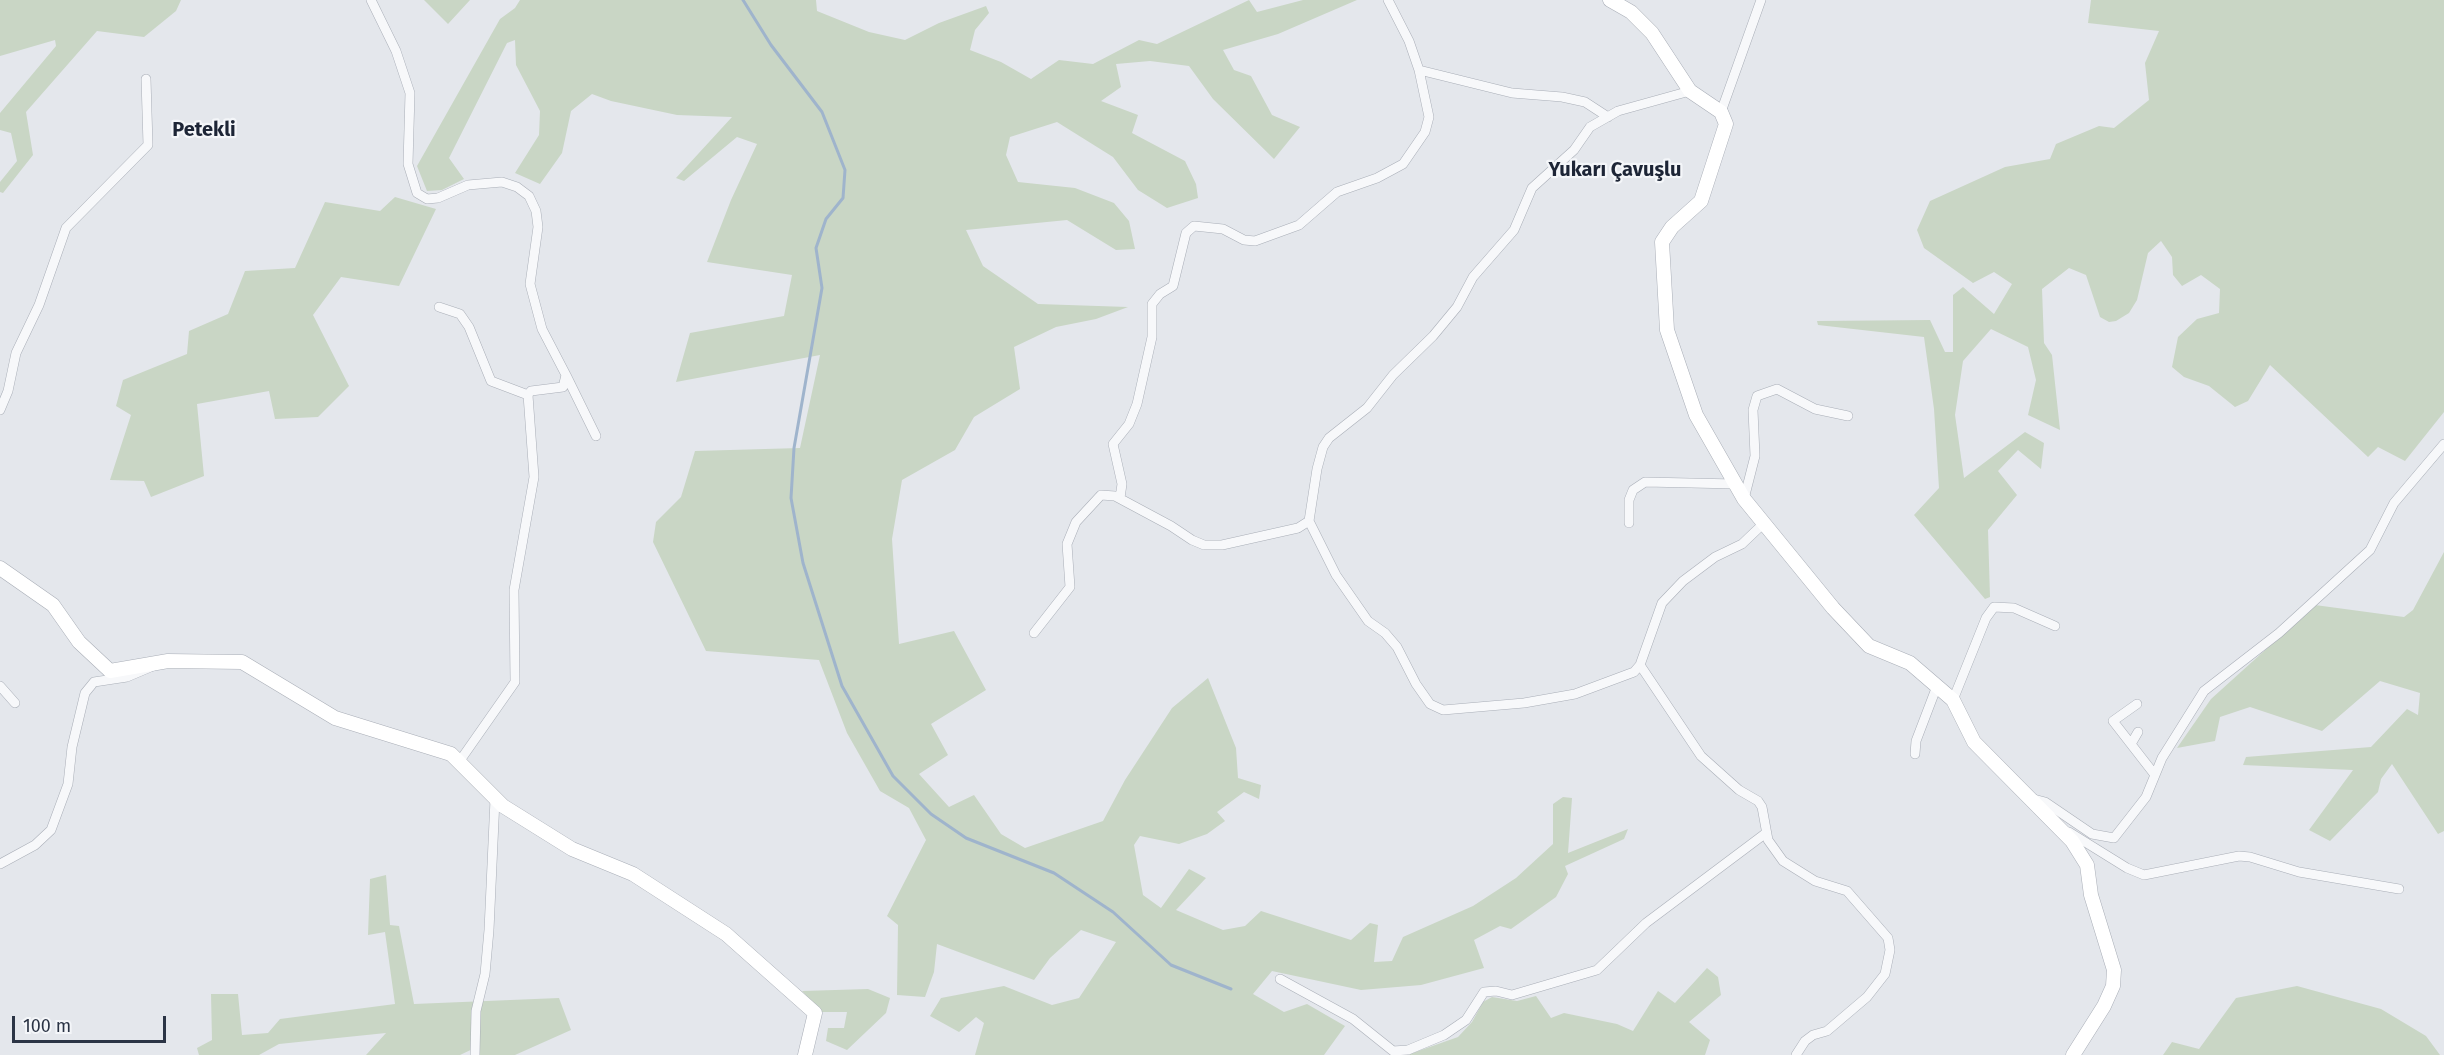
<!DOCTYPE html>
<meta charset="utf-8">
<style>
body{margin:0}
#map{position:relative;width:2444px;height:1055px;overflow:hidden;background:#e4e7ec;font-family:"Fira Sans",sans-serif}
canvas{display:block}
.scale{position:absolute;left:12px;top:1016px;width:154px;height:27px;box-sizing:border-box;border:3px solid #2b3445;border-top:0;padding-left:8px;font-size:18px;line-height:21px;white-space:nowrap;color:#2b3445;-webkit-text-stroke:4px #f4f6f9;paint-order:stroke}
</style>
<div id="map">
<canvas width="2444" height="1055"></canvas>
<div class="scale">100 m</div>
</div>
<script>
const context = document.querySelector('canvas').getContext('2d');
context.lineJoin = 'round';
function fillPath(path, color) {
  context.fillStyle = color;
  context.fill(path, 'evenodd');
}
function poly(rows) {
  const path = new Path2D();
  for (const r of rows) {
    path.moveTo(r[0], r[1]);
    for (let i = 2; i < r.length; i += 2) path.lineTo(r[i], r[i + 1]);
  }
  return path;
}
function trace(path, color, width, dash) {
  context.strokeStyle = color;
  context.lineWidth = width;
  context.lineCap = dash ? 'butt' : 'round';
  context.setLineDash(dash || []);
  context.stroke(path);
}
function write(font, color, halo, rows, align = 'center') {
  context.font = font + ' "Fira Sans",sans-serif';
  context.lineWidth = 4.5;
  context.setLineDash([]);
  context.textBaseline = 'middle';
  context.strokeStyle = halo;
  context.fillStyle = color;
  for (const [text, x, y, turn = 0] of rows) {
    context.save();
    context.translate(x, y);
    context.rotate((+turn || 0) * Math.PI / 180);
    context.textAlign = isNaN(turn) ? turn : align;
    if (halo) context.strokeText(text, 0, 0);
    context.fillText(text, 0, 0);
    context.restore();
  }
}
fillPath(poly([
 [0,0,181,0,176,11,144,37,97,31,26,112,33,155,3,193,0,192,0,182,17,161,11,133,0,130,0,113,56,46,55,40,0,56],
 [424,0,470,0,448,24],
 [520,0,816,0,817,11,869,32,905,40,939,23,986,6,989,13,975,30,970,50,1001,62,1031,79,1059,60,1093,64,1139,40,1157,44,1249,0,1257,12,1303,0,1357,0,1278,34,1223,50,1234,70,1251,76,1272,115,1300,127,1274,159,1213,99,1189,66,1150,61,1116,64,1121,87,1101,101,1138,115,1132,133,1185,161,1196,184,1198,198,1167,208,1138,190,1113,157,1057,122,1010,137,1006,155,1018,182,1075,188,1114,203,1129,221,1135,249,1116,250,1067,220,966,230,983,266,1038,304,1128,307,1096,319,1056,327,1014,347,1020,389,974,417,955,450,902,480,892,539,899,644,954,631,986,690,931,724,948,755,919,774,949,807,974,795,1001,834,1025,848,1103,821,1125,780,1172,708,1208,678,1236,748,1238,778,1261,785,1259,799,1244,792,1217,812,1225,821,1207,834,1179,844,1140,836,1134,845,1143,895,1161,908,1189,869,1206,878,1176,910,1223,930,1245,926,1261,911,1351,940,1370,923,1378,925,1374,962,1392,961,1403,937,1473,906,1516,878,1553,844,1553,804,1563,797,1572,798,1568,853,1628,829,1624,839,1565,866,1568,874,1556,897,1511,929,1500,926,1474,940,1484,968,1421,985,1361,990,1272,971,1253,994,1284,1012,1307,1004,1345,1026,1324,1055,975,1055,984,1023,976,1017,959,1032,930,1016,941,998,1004,986,1052,1005,1079,998,1116,942,1081,930,1050,958,1034,980,937,944,934,972,925,997,897,995,898,925,887,916,926,840,909,808,880,791,847,733,819,660,706,651,653,542,656,522,681,497,695,451,800,448,820,355,676,382,690,333,784,316,792,275,707,262,731,200,757,144,737,137,684,181,676,178,732,117,677,115,611,101,592,94,571,111,562,153,540,184,515,173,539,135,540,111,516,65,515,40,507,43,449,158,464,179,442,190,427,191,417,166,500,19,515,8],
 [2091,0,2444,0,2444,412,2405,461,2378,447,2368,457,2270,365,2248,401,2235,407,2209,386,2184,377,2172,367,2178,337,2197,319,2219,313,2220,289,2201,275,2182,286,2173,275,2172,257,2161,241,2148,253,2137,300,2129,313,2116,321,2109,322,2100,317,2086,275,2069,268,2042,289,2044,343,2052,355,2060,430,2028,415,2036,380,2028,347,1991,329,1963,361,1955,415,1964,478,2025,432,2044,443,2041,469,2018,450,1998,471,2017,495,1988,530,1990,597,1985,599,1914,515,1939,488,1934,409,1924,337,1818,325,1817,321,1930,320,1945,352,1953,352,1953,295,1963,287,1994,314,2012,284,1994,272,1973,283,1924,248,1917,230,1930,201,2005,167,2050,159,2056,144,2099,126,2114,128,2149,100,2145,63,2159,31,2088,23],
 [395,197,436,209,399,286,341,277,313,315,349,386,318,417,275,419,269,391,197,404,204,476,151,497,144,481,110,480,131,415,116,406,123,380,187,354,189,331,228,314,245,271,295,268,325,202,380,211],
 [2444,552,2444,831,2438,834,2392,764,2381,779,2378,792,2330,841,2309,830,2353,770,2243,765,2246,757,2371,747,2407,709,2418,715,2420,693,2380,681,2322,731,2250,707,2220,717,2215,741,2177,748,2211,699,2315,605,2404,617,2413,610],
 [386,875,390,925,399,926,414,1004,559,998,571,1030,515,1055,479,1055,479,1046,460,1055,366,1055,386,1033,279,1044,259,1055,199,1055,197,1048,212,1040,211,994,238,994,242,1035,268,1033,280,1019,395,1004,385,932,368,935,370,879],
 [1707,968,1718,977,1721,995,1689,1022,1710,1040,1705,1055,1407,1055,1458,1037,1472,1022,1483,1002,1492,997,1517,1001,1536,996,1551,1018,1564,1013,1617,1024,1633,1031,1658,991,1675,1003],
 [2297,986,2381,1009,2426,1036,2440,1055,2163,1055,2172,1042,2199,1049,2236,998],
 [868,989,890,998,886,1013,847,1050,826,1041,828,1028,844,1028,847,1012,821,1012,802,991]
]), '#c9d6c5');
trace(poly([
 [743,0,771,45,822,112,845,170,843,198,826,219,816,248,822,288,794,448,791,498,803,563,842,686,893,776,931,814,966,838,1054,873,1113,912,1171,965,1231,989]
]), '#9fb4cc', 3);
const street = poly([
 [371,0,396,51,410,93,408,164,417,193,427,199,438,198,468,185,502,182,517,187,529,196,536,211,538,227,530,284,542,329,566,375,563,387,531,391,528,395,534,477,514,590,515,682,459,762],
 [1419,70,1512,93,1562,97,1585,102,1608,117],
 [1690,91,1618,111,1590,127,1574,150,1532,188,1514,230,1473,277,1457,307,1433,336,1393,375,1367,408,1329,438,1323,447,1317,469,1309,521,1336,575,1368,621,1385,633,1397,647,1416,684,1430,704,1443,710,1524,703,1575,694,1634,672,1640,665,1662,603,1683,581,1715,557,1742,544,1763,524],
 [1721,112,1761,0],
 [439,307,460,314,469,327,491,381,528,395],
 [566,375,596,436],
 [0,410,8,391,16,353,39,305,66,228,148,145,146,79],
 [1120,498,1122,484,1113,444,1129,424,1137,404,1152,337,1152,304,1160,294,1173,286,1186,233,1194,226,1223,229,1244,240,1255,241,1299,225,1337,192,1377,178,1403,164,1425,132,1429,117,1419,70,1409,41,1388,0],
 [1744,499,1755,456,1753,410,1757,396,1777,389,1815,409,1848,416],
 [1629,523,1629,500,1633,490,1645,482,1736,484],
 [1034,633,1070,587,1067,544,1076,522,1101,495,1115,496,1171,526,1192,540,1204,545,1222,545,1298,528,1309,521],
 [1640,665,1701,756,1739,790,1758,801,1762,807,1768,840,1783,861,1815,881,1847,891,1888,938,1890,950,1885,974,1867,997,1827,1031,1813,1035,1805,1041,1796,1055],
 [0,686,15,703],
 [1953,700,1986,618,1994,607,2014,608,2055,626],
 [2137,704,2113,721,2155,775],
 [2131,744,2138,732],
 [1915,754,1916,741,1937,686],
 [2030,798,2045,802,2092,834,2114,838,2146,797,2162,758,2204,691,2279,633,2370,550,2394,503,2444,444],
 [2069,832,2127,868,2144,875,2239,856,2250,857,2299,872,2399,889],
 [0,864,35,845,51,830,68,784,72,747,85,693,94,682,127,677,153,666],
 [1280,979,1353,1019,1393,1051,1408,1050,1444,1035,1466,1020,1484,992,1496,991,1512,995,1597,970,1646,923,1766,833],
 [475,1055,476,1011,485,974,489,930,495,799]
]);
const secondary = poly([
 [1610,0,1631,12,1652,33,1690,91,1721,112,1726,124,1701,201,1672,227,1662,242,1667,330,1696,415,1744,499,1833,608,1869,646,1910,663,1953,700,1974,742,2072,841,2087,865,2091,895,2114,970,2113,986,2104,1006,2073,1055],
 [0,568,53,605,79,642,110,671,168,661,242,662,335,718,451,754,503,806,572,849,633,874,726,934,815,1013,805,1055]
]);
trace(street, '#a9aeb7', 10);
trace(secondary, '#a9aeb7', 15);
trace(street, '#f7f8fa', 9);
trace(secondary, '#fff', 14);
write('bold 20px', '#1d2536', '#f4f6f9', [
 ["Petekli",204,130],
 ["Yukarı Çavuşlu",1615,170]
]);
</script>
